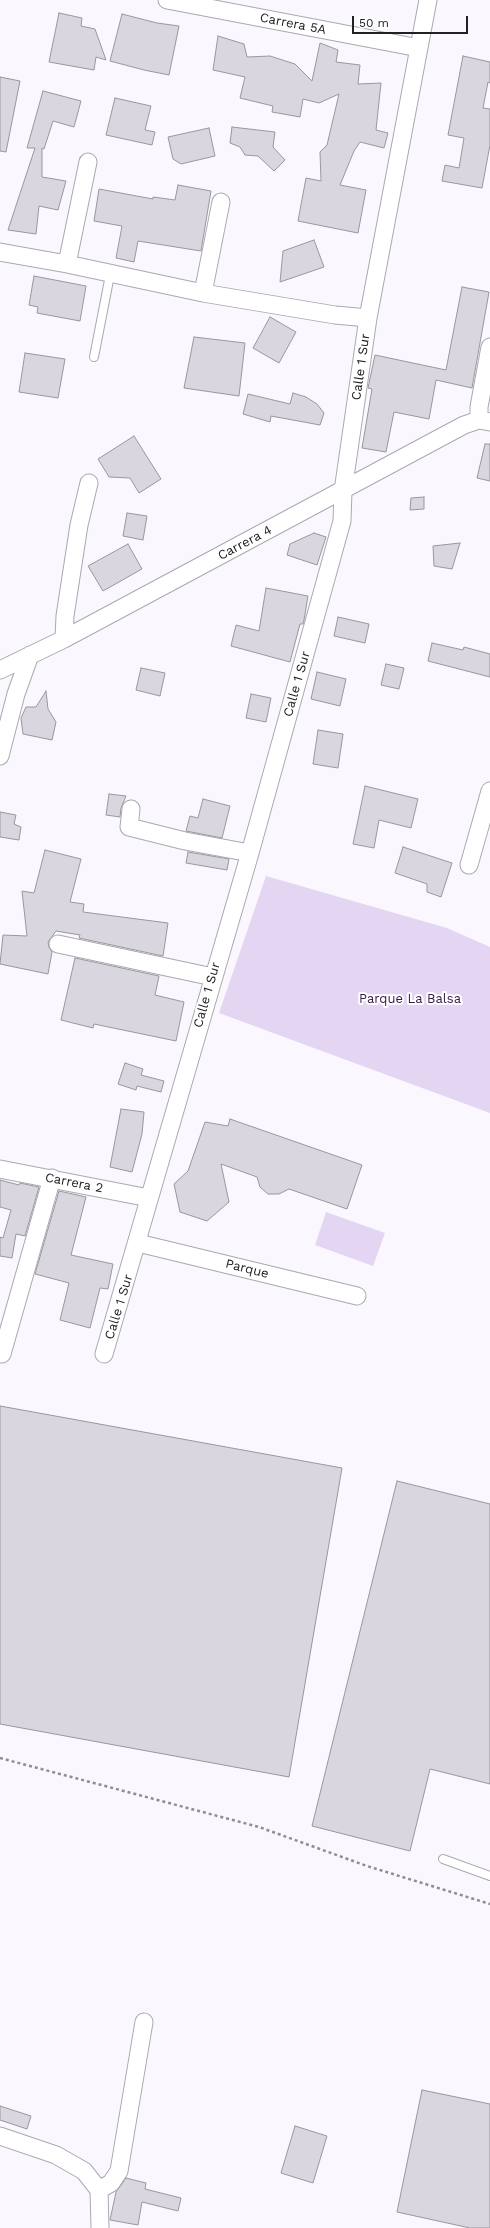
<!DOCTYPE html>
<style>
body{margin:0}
#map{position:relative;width:490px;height:2228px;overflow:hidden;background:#faf7fe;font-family:"Work Sans",sans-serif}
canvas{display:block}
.scale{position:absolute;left:352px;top:16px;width:116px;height:18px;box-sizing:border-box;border:2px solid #222023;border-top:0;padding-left:5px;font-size:12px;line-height:14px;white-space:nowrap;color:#222023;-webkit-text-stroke:3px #fff;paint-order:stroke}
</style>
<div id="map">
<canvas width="490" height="2228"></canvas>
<div class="scale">50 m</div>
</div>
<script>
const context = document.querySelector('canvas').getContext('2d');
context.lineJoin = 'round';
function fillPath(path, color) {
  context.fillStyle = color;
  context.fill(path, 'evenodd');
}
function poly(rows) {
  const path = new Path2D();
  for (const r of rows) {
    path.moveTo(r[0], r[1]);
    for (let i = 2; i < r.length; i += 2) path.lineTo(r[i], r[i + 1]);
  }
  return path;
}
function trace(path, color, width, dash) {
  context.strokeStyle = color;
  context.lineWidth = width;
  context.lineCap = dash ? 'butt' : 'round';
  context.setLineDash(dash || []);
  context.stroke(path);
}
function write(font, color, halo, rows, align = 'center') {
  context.font = font + ' "Work Sans",sans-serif';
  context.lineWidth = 4;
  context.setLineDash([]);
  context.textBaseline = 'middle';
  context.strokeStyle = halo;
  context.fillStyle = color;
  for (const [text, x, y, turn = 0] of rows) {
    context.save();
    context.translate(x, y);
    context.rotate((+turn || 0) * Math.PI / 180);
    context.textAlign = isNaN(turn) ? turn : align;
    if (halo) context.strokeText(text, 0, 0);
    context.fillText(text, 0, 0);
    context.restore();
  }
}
fillPath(poly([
 [266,876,447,928,490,947,490,1113,219,1013],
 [326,1212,385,1233,373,1266,315,1245]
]), '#e4d6f3');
const building = poly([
 [59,13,82,18,81,26,95,29,106,60,96,57,94,70,49,62,59,13],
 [122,14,157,23,179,26,169,75,144,70,110,61,122,14],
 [218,36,244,44,247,57,270,56,295,64,312,81,320,43,338,50,336,62,360,65,358,84,381,83,376,130,388,133,384,148,360,142,354,151,340,185,366,190,358,233,298,221,306,178,321,181,320,152,327,145,339,94,319,103,303,99,300,117,272,112,273,106,240,98,245,77,213,70,218,36],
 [463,56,490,62,490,83,488,82,483,108,490,109,490,145,482,188,442,181,445,165,459,168,464,138,448,135,463,56],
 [0,77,20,81,6,152,0,151,0,77],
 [43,91,81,101,74,127,53,121,44,149,42,148,42,177,66,181,58,210,39,206,36,234,8,230,35,148,27,148,43,91],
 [115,98,151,106,145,130,155,132,152,145,106,135,115,98],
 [232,127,275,132,273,147,285,160,274,171,258,156,245,155,240,147,230,143,232,127],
 [209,128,215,156,181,164,173,159,168,137,209,128],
 [178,185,211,191,201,251,138,241,134,262,116,258,122,226,94,221,99,189,153,199,153,197,175,200,178,185],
 [314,240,324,267,280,282,283,251,314,240],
 [34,276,86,286,80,321,37,313,38,307,29,305,34,276],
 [462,287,489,292,472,388,436,380,429,419,394,412,386,452,362,448,372,389,368,388,375,355,446,370,462,287],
 [270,317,296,332,279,363,253,348,270,317],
 [194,337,245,343,239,396,184,388,194,337],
 [25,353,65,359,58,398,19,392,25,353],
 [293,393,306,397,317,404,324,413,320,425,271,416,270,422,243,414,248,394,290,404,293,393],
 [134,436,161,479,139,493,130,478,109,477,98,459,134,436],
 [485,444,490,444,490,481,477,478,485,444],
 [424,497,424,509,410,510,411,498,424,497],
 [127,513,147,516,143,540,123,536,127,513],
 [314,533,326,537,317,565,287,555,290,544,314,533],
 [460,543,452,569,434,566,433,546,460,543],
 [128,544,142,569,103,591,88,566,128,544],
 [266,588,308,596,304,620,303,624,300,624,290,662,231,646,236,625,259,631,266,588],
 [338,617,369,624,365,643,334,636,338,617],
 [432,643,463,650,464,647,490,654,490,677,428,661,432,643],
 [386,664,404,668,399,689,381,685,386,664],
 [141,668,165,673,160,696,136,690,141,668],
 [317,672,346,679,340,706,311,699,317,672],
 [46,691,48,709,56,722,52,740,23,734,21,718,26,707,36,707,46,691],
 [251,694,271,698,266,722,246,718,251,694],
 [318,730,343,734,338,768,313,764,318,730],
 [365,786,418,799,411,828,379,820,374,848,353,844,365,786],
 [109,794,126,796,121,808,120,817,106,815,109,794],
 [203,799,230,806,222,838,186,831,190,816,198,818,203,799],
 [0,812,16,815,14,824,21,827,19,840,0,837,0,812],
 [403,847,452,863,441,897,427,892,427,884,395,873,403,847],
 [45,850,81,859,70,902,84,904,83,912,168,923,163,956,79,938,80,935,56,931,48,942,49,947,52,952,48,974,0,964,3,935,27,936,22,891,34,893,45,850],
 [188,852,229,859,227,870,186,863,188,852],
 [75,958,159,976,155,995,184,1002,176,1041,94,1024,93,1028,61,1020,75,958],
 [125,1063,143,1069,141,1075,164,1081,161,1092,137,1086,136,1090,118,1084,125,1063],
 [121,1109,144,1112,142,1134,132,1172,110,1167,121,1109],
 [230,1119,362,1165,347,1209,289,1189,279,1194,268,1194,260,1187,257,1177,221,1164,229,1202,207,1221,180,1212,174,1184,188,1171,205,1122,228,1126,230,1119],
 [0,1180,19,1185,20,1183,39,1187,25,1236,16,1234,12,1258,0,1256,0,1237,3,1238,11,1210,0,1207,0,1180],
 [59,1191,86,1197,71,1255,113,1264,108,1289,100,1288,90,1328,60,1320,69,1283,35,1274,59,1191],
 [0,1406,342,1468,289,1777,0,1724,0,1406],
 [397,1481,490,1504,490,1784,430,1769,410,1851,312,1826,397,1481],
 [422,2090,490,2104,490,2228,470,2228,397,2212,422,2090],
 [0,2106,31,2116,27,2129,0,2120,0,2106],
 [295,2126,327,2136,313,2183,281,2173,295,2126],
 [126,2178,146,2183,145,2189,181,2198,178,2211,142,2202,138,2225,110,2220,116,2192,126,2178]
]);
fillPath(building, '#dad6df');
trace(building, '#9a969e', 1);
const service = poly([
 [94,357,110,275],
 [443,1859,490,1876]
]);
const minor = poly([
 [167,0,419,48],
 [0,252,67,264,203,293,335,315,368,318],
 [67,264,88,162],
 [203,293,221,202],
 [479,420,479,407,490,347],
 [64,639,65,616,79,525,89,483],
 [0,670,64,639,464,425,479,420,490,422],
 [0,756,16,694,30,655],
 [131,809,129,827,185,841,250,853],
 [469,865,490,791],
 [58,944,213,977],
 [0,1169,149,1198],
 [138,1243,357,1296],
 [2,1354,52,1178],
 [104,1354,250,853,342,521,343,491,368,318,428,0],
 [0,2136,56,2155,84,2171,99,2190],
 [99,2190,111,2183,119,2171,144,2022],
 [99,2190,100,2228]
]);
trace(service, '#aba8b0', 10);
trace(minor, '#aba8b0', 19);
trace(poly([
 [0,1758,259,1827,367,1866,490,1904]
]), '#8f8d92', 2.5, [3, 3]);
trace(service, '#fff', 8);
trace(minor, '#fff', 17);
write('13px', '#222023', '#fff', [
 ["Carrera 5A",293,24,11],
 ["Calle 1 Sur",361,367,-82],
 ["Carrera 4",245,543,-28],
 ["Calle 1 Sur",297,684,-74],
 ["Calle 1 Sur",207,995,-74],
 ["Carrera 2",74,1183,11],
 ["Parque",247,1269,14],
 ["Calle 1 Sur",119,1307,-73]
]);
write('13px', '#341c48', '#fff', [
 ["Parque La Balsa",410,999]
]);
</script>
